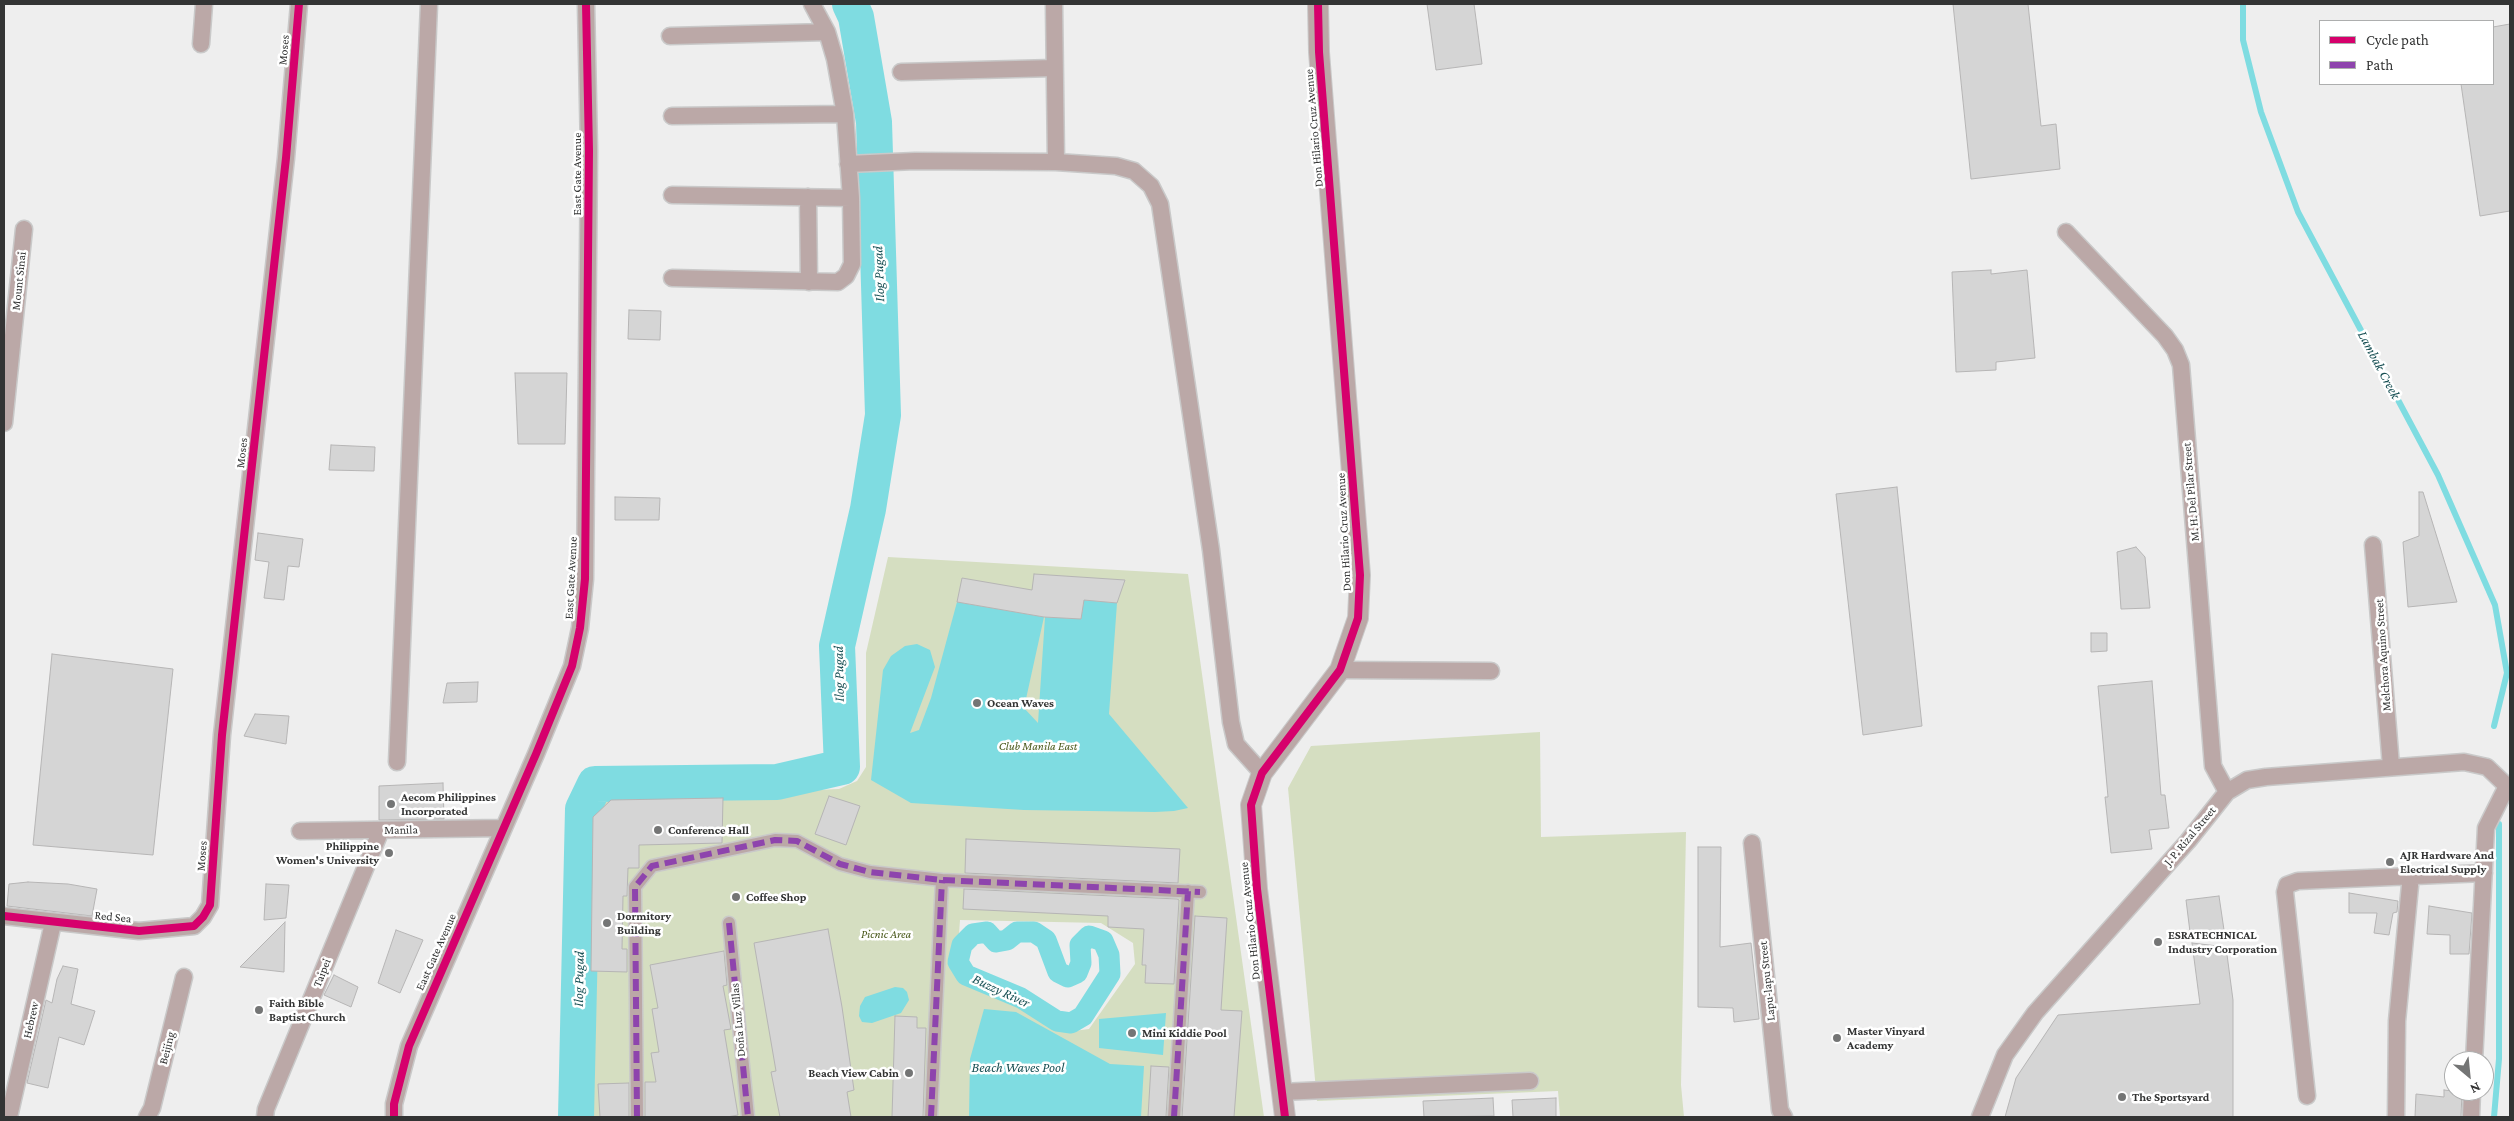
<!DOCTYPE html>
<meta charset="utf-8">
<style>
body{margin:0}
#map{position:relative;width:2514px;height:1121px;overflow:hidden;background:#eee;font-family:"Crimson Pro",serif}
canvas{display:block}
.frame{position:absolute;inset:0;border:5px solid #333434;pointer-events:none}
.legend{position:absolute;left:2319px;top:20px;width:175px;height:65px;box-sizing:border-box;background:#fff;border:1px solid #adaeae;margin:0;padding:6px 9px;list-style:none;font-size:15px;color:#333434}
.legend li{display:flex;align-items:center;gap:10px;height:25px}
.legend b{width:25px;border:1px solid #adaeae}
.north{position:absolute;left:2444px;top:1051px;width:50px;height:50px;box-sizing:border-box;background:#fff;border:1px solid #adaeae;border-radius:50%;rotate:152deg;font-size:14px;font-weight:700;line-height:20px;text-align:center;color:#333434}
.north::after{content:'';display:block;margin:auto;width:18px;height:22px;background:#747575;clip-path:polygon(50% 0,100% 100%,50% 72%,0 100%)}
</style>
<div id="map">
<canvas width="2514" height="1121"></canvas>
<div class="frame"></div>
<ul class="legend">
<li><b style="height:6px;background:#d6006c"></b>Cycle path</li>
<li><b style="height:6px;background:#8e44ad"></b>Path</li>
</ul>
<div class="north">N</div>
</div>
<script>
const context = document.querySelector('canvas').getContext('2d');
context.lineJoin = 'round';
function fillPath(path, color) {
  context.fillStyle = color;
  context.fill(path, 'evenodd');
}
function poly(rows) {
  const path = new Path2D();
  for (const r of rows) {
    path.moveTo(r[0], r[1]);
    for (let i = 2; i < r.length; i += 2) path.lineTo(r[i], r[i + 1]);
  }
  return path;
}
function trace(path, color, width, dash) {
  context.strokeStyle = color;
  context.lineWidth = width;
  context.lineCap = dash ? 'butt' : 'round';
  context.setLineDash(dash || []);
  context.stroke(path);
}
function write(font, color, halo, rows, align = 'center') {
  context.font = font + ' "Crimson Pro",serif';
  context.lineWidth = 5;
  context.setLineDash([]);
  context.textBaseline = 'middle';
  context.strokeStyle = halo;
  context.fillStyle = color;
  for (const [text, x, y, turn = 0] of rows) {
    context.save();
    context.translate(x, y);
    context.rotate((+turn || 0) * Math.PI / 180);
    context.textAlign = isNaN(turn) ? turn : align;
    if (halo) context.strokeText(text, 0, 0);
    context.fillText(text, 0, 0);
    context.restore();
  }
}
fillPath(poly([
 [888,557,1188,574,1264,1117,588,1117,590,816,608,799,839,789,857,781,866,767,866,653],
 [960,920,1101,923,1133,943,1135,964,1089,1029,1074,1031,1021,999,956,975],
 [1540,732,1541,837,1686,832,1681,1085,1684,1117,1560,1117,1558,1091,1317,1101,1288,788,1311,746]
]), '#d5dec1');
fillPath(poly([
 [1084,600,1117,603,1109,714,1188,808,1174,811,1155,812,1024,810,911,803,871,780,883,670,891,656,905,646,917,644,930,650,935,667,910,733,919,730,931,698,957,602,1044,617,1024,708,1038,723,1045,617,1081,619],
 [895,987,903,988,907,992,909,1000,901,1013,872,1023,862,1022,859,1016,860,1006,865,997],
 [984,1009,1016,1012,1110,1064,1144,1066,1141,1117,969,1117,970,1059],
 [1166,1013,1163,1055,1099,1048,1099,1019]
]), '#7fdce1');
trace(poly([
 [2243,4,2243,40,2261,112,2298,212,2438,475,2495,605,2507,673,2494,726],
 [2494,1117,2499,1059,2499,824]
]), '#7fdce1', 6);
trace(poly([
 [987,932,996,942,1007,940,1017,932,1034,932,1046,940,1058,972,1068,977,1077,973,1081,963,1080,945,1089,936,1103,941,1109,955,1110,974,1083,1016,1071,1023,1057,1021,1021,998,966,975,958,962,962,945,973,934,987,932]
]), '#7fdce1', 21);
trace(poly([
 [576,1117,583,809,595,784,777,782,842,767,837,646,868,509,883,415,874,122,856,17,850,4]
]), '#7fdce1', 36);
const building = poly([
 [1427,4,1474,4,1482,64,1436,70,1427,4],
 [1953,4,2028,4,2041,126,2056,124,2060,169,1971,179,1953,4],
 [2510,24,2510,211,2480,216,2461,84,2493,84,2493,27,2510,24],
 [1991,270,1991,274,2027,270,2035,358,1996,362,1996,370,1956,372,1952,272,1991,270],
 [629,310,661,311,660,340,628,339,629,310],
 [515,373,567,373,565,444,518,444,515,373],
 [331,445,375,447,374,471,329,470,331,445],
 [1897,487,1922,726,1863,735,1836,494,1897,487],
 [2419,492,2423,492,2457,602,2408,607,2403,542,2419,536,2419,492],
 [615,497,660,498,659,520,615,520,615,497],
 [258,533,303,539,299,567,288,566,284,600,264,598,269,562,255,560,258,533],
 [2136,547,2145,557,2150,608,2121,609,2117,552,2136,547],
 [1034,574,1125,580,1117,603,1084,600,1081,619,1044,617,957,602,962,578,1032,590,1034,574],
 [2091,633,2107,633,2107,651,2091,652,2091,633],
 [52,654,173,669,153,855,33,845,52,654],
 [2152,681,2161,795,2165,795,2169,828,2149,830,2152,849,2111,853,2105,797,2108,797,2098,686,2152,681],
 [478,682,477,702,443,703,447,683,478,682],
 [255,714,289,716,286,744,244,736,255,714],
 [443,783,444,819,379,820,379,786,443,783],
 [829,796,860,806,846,845,815,834,829,796],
 [723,798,722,843,639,845,639,868,628,868,627,896,623,896,622,949,627,949,627,972,591,971,593,817,611,800,723,798],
 [966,839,1180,849,1178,883,965,873,966,839],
 [1698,847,1721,847,1720,947,1751,943,1759,1019,1734,1022,1733,1008,1698,1007,1698,847],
 [28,882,68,884,97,889,92,916,7,906,9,884,28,882],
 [266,884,289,885,286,918,264,920,266,884],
 [964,889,1177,899,1179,900,1174,984,1145,983,1146,965,1142,965,1144,929,1108,927,1108,916,963,909,964,889],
 [2349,893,2398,901,2397,912,2393,913,2389,935,2374,933,2377,913,2349,913,2349,893],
 [2219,896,2224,930,2190,932,2186,900,2219,896],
 [2429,906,2472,913,2469,954,2450,954,2450,935,2427,934,2429,906],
 [1195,916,1227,918,1221,1010,1242,1011,1234,1117,1182,1117,1195,916],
 [285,922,284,972,240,967,285,922],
 [828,929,842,1007,854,1090,847,1092,851,1117,780,1117,771,1072,776,1071,754,943,828,929],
 [396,930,423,940,400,993,378,983,396,930],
 [2192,943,2226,947,2233,1000,2233,1117,2005,1117,2016,1078,2058,1015,2200,1004,2192,943],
 [724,951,727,985,723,986,731,1029,724,1030,738,1115,727,1117,645,1117,645,1082,656,1082,651,1053,659,1052,652,1009,658,1008,650,965,724,951],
 [63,966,78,969,71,1004,95,1011,84,1045,59,1037,48,1088,27,1083,46,1000,52,1003,57,979,63,966],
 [334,975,358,987,351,1007,324,995,334,975],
 [895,1016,917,1017,917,1028,926,1028,923,1117,892,1117,895,1016],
 [1151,1066,1169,1067,1166,1117,1148,1117,1151,1066],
 [629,1083,629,1117,600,1117,598,1084,629,1083],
 [2444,1090,2462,1092,2461,1117,2415,1117,2416,1094,2444,1097,2444,1090],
 [1493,1098,1494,1116,1424,1117,1423,1101,1493,1098],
 [1556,1098,1556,1117,1513,1117,1512,1100,1556,1098]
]);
fillPath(building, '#d5d5d5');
trace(building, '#b6b5b5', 1);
const pedestrian = poly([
 [729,923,748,1117],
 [637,1117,635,887,652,866,775,840,797,841,840,864,870,872,942,880,1200,892],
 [931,1117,942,880],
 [1174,1117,1188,891]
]);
const minor = poly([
 [1054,4,1056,162],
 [670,36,827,32],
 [201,44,204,4],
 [901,72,1054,68],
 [672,116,845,114],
 [848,164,915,161,1056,162,1116,166,1134,171,1151,186,1160,204,1211,550,1231,722,1236,744,1262,773],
 [672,195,851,198],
 [808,197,809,282],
 [2066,232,2165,336,2175,350,2181,365,2213,766,2227,792],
 [672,278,838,282,846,276,852,264,851,198,845,114,835,59,827,32,812,4],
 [4,423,24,229],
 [2373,545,2391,766],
 [1340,670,1491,671],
 [397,762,429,4],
 [300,831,502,828],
 [1752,843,1780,1110,1784,1117],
 [4,916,139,931,194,926,203,917,210,905,222,735,286,158,299,4],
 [2474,1061,2486,828,2507,786],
 [1281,1092,1530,1081],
 [2307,1096,2285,892,2287,885,2298,881,2484,873],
 [9,1117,53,923],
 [147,1117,152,1108,184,977],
 [265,1117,266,1109,381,830],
 [394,1117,394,1104,409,1046,536,754,572,666,580,628,585,579,589,151,586,4],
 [1980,1117,2005,1055,2035,1013,2188,841,2227,792,2247,780,2266,777,2464,762,2487,767,2510,789],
 [2396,1117,2397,1021,2411,875],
 [2471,1117,2472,1091]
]);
const tertiary = poly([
 [1285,1117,1257,889,1251,805,1262,773,1340,670,1358,618,1360,575,1319,52,1318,4]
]);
trace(pedestrian, '#c9c9c9', 15);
trace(minor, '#c9c9c9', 19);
trace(tertiary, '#c9c9c9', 22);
trace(pedestrian, '#bba8a7', 12);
trace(minor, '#bba8a7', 16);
trace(tertiary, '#bba8a7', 20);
trace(poly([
 [729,923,748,1117],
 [637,1117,635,887,652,866,775,840,797,841,840,864,870,872,942,880,1200,892],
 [931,1117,942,880],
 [1174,1117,1188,891]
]), '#8e44ad', 6, [12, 6]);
trace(poly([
 [4,916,139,931,194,926,203,917,210,905,222,735,286,158,299,4],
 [394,1117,394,1104,409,1046,536,754,572,666,580,628,585,579,589,151,586,4],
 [1285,1117,1257,889,1251,805,1262,773,1340,670,1358,618,1360,575,1319,52,1318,4]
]), '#d6006c', 8);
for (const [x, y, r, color] of [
 [977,703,5,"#747575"],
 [391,804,5,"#747575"],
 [658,830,5,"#747575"],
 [389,853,5,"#747575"],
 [2390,862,5,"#747575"],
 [736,897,5,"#747575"],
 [607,923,5,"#747575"],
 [2158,942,5,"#747575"],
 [259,1010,5,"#747575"],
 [1132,1033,5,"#747575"],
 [1837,1038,5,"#747575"],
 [909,1073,5,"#747575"],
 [2122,1097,5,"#747575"]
]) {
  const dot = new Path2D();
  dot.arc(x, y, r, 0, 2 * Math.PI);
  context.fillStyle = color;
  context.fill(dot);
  trace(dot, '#fff', 2);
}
write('12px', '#333434', '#fff', [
 ["Moses",284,50,-85],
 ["Don Hilario Cruz Avenue",1314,128,-95],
 ["East Gate Avenue",577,174,-90],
 ["Mount Sinai",19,281,-84],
 ["Moses",242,453,-84],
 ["M. H. Del Pilar Street",2191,492,-95],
 ["Don Hilario Cruz Avenue",1344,532,-93],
 ["East Gate Avenue",571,578,-87],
 ["Melchora Aquino Street",2383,655,-94],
 ["Manila",401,830,-1],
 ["J. P. Rizal Street",2190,836,-50],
 ["Moses",202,856,-86],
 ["Red Sea",113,917,6],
 ["Don Hilario Cruz Avenue",1250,921,-96],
 ["East Gate Avenue",436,952,-66],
 ["Taipei",322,973,-68],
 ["Lapu-lapu Street",1767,981,-96],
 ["Hebrew",31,1020,-77],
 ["Doña Luz Villas",738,1020,-95],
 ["Beijing",167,1048,-76]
]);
write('bold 12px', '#333434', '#fff', [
 ["Ocean Waves",987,703],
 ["Aecom Philippines",401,797],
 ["Incorporated",401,811],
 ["Conference Hall",668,830],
 ["Philippine",379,846,"right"],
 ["Women's University",379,860,"right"],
 ["AJR Hardware And",2400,855],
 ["Electrical Supply",2400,869],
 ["Coffee Shop",746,897],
 ["Dormitory",617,916],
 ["Building",617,930],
 ["ESRATECHNICAL",2168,935],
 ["Industry Corporation",2168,949],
 ["Faith Bible",269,1003],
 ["Baptist Church",269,1017],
 ["Master Vinyard",1847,1031],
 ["Academy",1847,1045],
 ["Mini Kiddie Pool",1142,1033],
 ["Beach View Cabin",899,1073,"right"],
 ["The Sportsyard",2132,1097]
], 'left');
write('italic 12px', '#4b5a1d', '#fff', [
 ["Club Manila East",1038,746],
 ["Picnic Area",886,934]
]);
write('italic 14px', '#185054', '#fff', [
 ["Ilog Pugad",879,274,-92],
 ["Lambak Creek",2379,365,62],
 ["Ilog Pugad",839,674,-91],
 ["Ilog Pugad",579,979,-89],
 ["Buzzy River",1001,991,25],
 ["Beach Waves Pool",1018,1068]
]);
</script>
